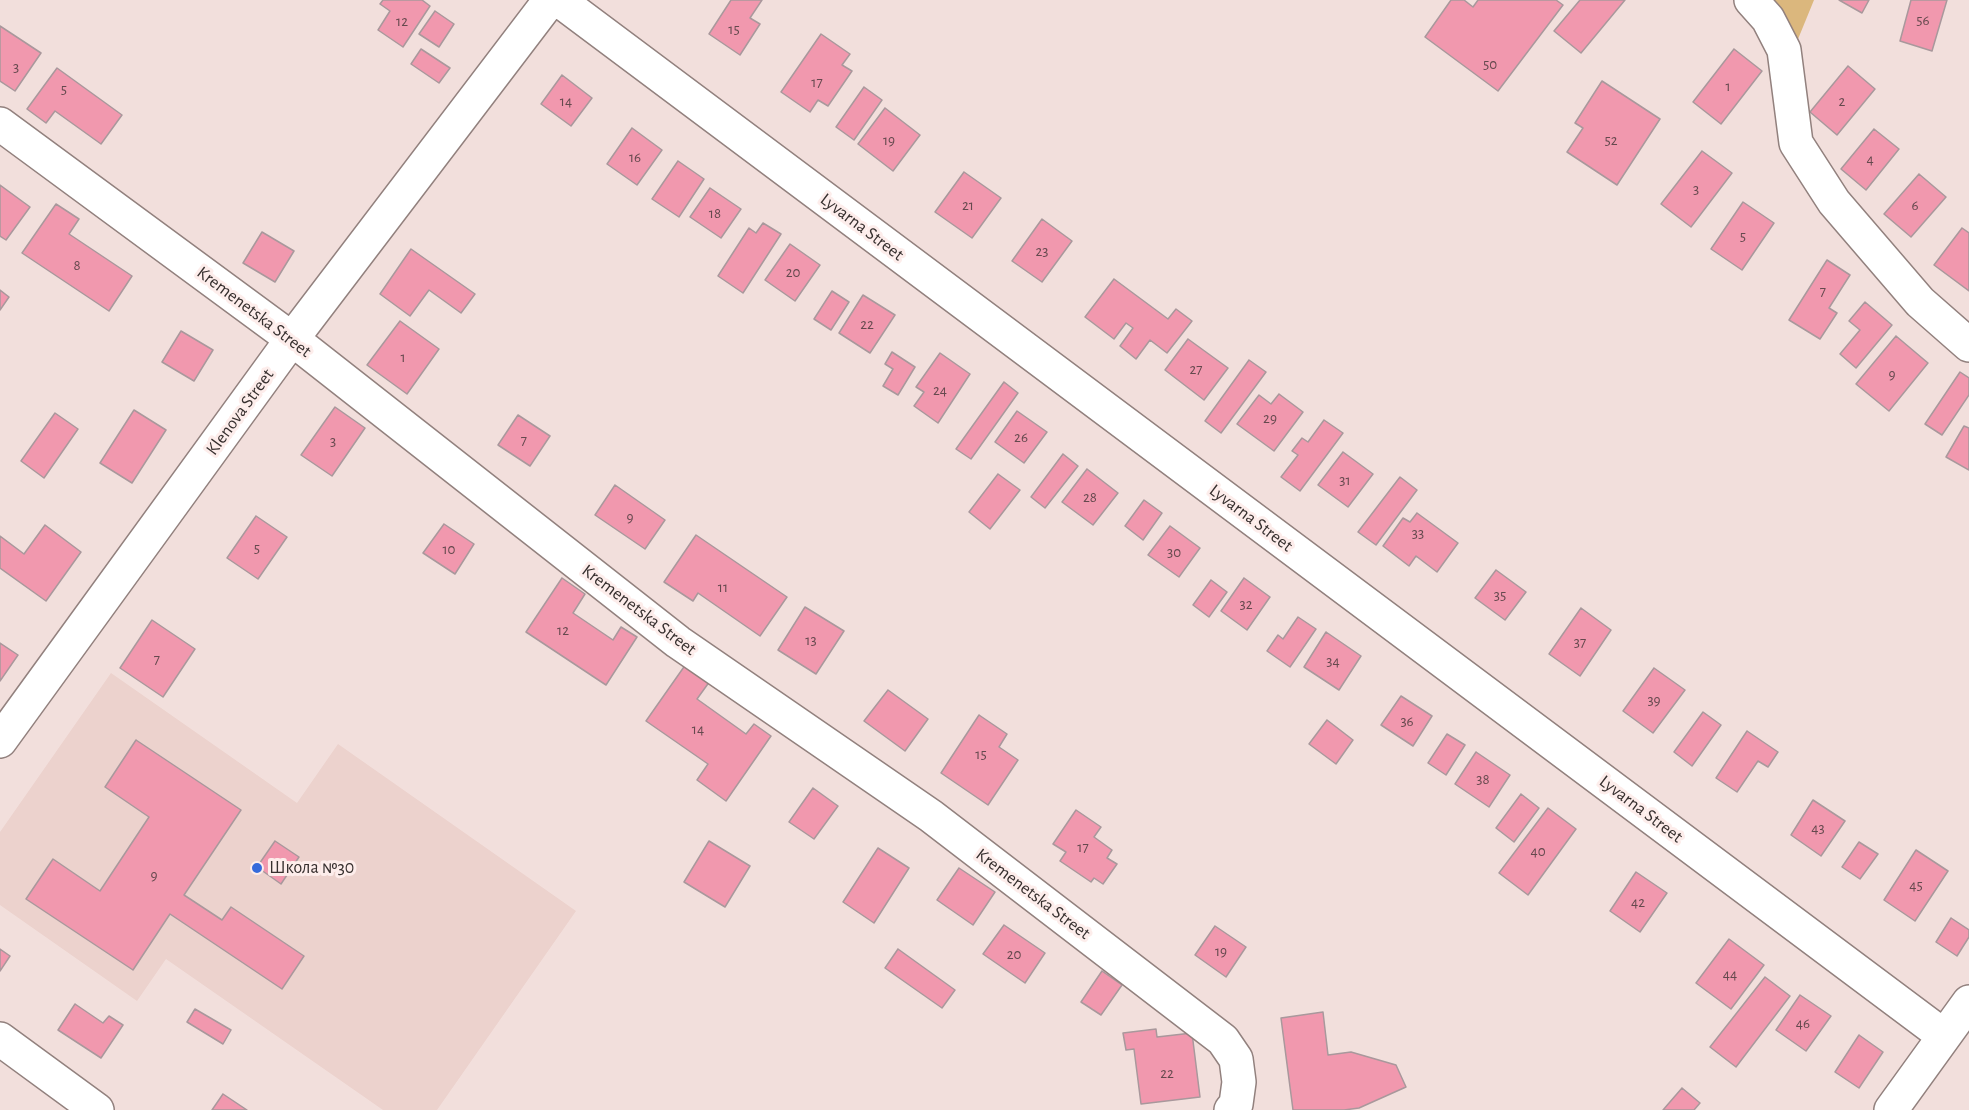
<!DOCTYPE html>
<meta charset="utf-8">
<style>
body{margin:0}
canvas{display:block;background:#f2dfdc}
</style>
<canvas width="1969" height="1110"></canvas>
<script>
const context = document.querySelector('canvas').getContext('2d');
context.lineJoin = 'round';
function fillPath(path, color) {
  context.fillStyle = color;
  context.fill(path, 'evenodd');
}
function poly(rows) {
  const path = new Path2D();
  for (const r of rows) {
    path.moveTo(r[0], r[1]);
    for (let i = 2; i < r.length; i += 2) path.lineTo(r[i], r[i + 1]);
  }
  return path;
}
function trace(path, color, width, dash) {
  context.strokeStyle = color;
  context.lineWidth = width;
  context.lineCap = dash ? 'butt' : 'round';
  context.setLineDash(dash || []);
  context.stroke(path);
}
function write(font, color, halo, rows, align = 'center') {
  context.font = font + ' "Alegreya Sans",sans-serif';
  context.lineWidth = 6;
  context.setLineDash([]);
  context.textBaseline = 'middle';
  context.strokeStyle = halo;
  context.fillStyle = color;
  for (const [text, x, y, turn = 0] of rows) {
    context.save();
    context.translate(x, y);
    context.rotate((+turn || 0) * Math.PI / 180);
    context.textAlign = isNaN(turn) ? turn : align;
    if (halo) context.strokeText(text, 0, 0);
    context.fillText(text, 0, 0);
    context.restore();
  }
}
fillPath(poly([
 [111,673,297,803,338,744,576,911,437,1110,383,1110,166,959,137,1001,0,905,0,832]
]), '#ecd2cd');
fillPath(poly([
 [1767,0,1814,0,1796,44]
]), '#dbb77d');
const building = poly([
 [383,0,422,0,430,6,403,47,378,30,390,11,380,4,383,0],
 [731,0,762,0,750,18,760,24,740,55,709,34,731,0],
 [1451,0,1464,0,1473,7,1478,0,1556,0,1563,5,1498,91,1425,37,1451,0],
 [1580,0,1625,0,1581,53,1554,31,1580,0],
 [1839,0,1869,0,1862,13,1839,0],
 [1911,0,1947,0,1932,51,1900,41,1911,0],
 [435,11,454,24,439,47,419,34,435,11],
 [0,26,41,53,15,91,0,81,0,26],
 [821,34,850,54,842,65,852,71,828,106,818,100,810,112,781,92,821,34],
 [421,49,450,68,439,83,411,64,421,49],
 [1734,49,1762,71,1721,124,1693,102,1734,49],
 [1848,66,1875,89,1837,135,1810,112,1848,66],
 [57,68,122,115,101,144,55,111,46,123,27,109,57,68],
 [562,75,592,98,571,126,541,104,562,75],
 [1602,81,1660,119,1617,185,1567,152,1583,128,1575,123,1602,81],
 [864,87,882,100,854,140,836,127,864,87],
 [885,108,920,135,893,171,858,144,885,108],
 [632,128,662,150,637,185,607,164,632,128],
 [1874,129,1899,149,1866,190,1841,169,1874,129],
 [1702,151,1732,173,1691,227,1661,204,1702,151],
 [678,161,704,179,679,217,652,199,678,161],
 [964,172,1001,198,972,238,935,212,964,172],
 [1919,174,1946,197,1911,237,1884,214,1919,174],
 [0,185,30,207,6,240,0,236,0,185],
 [710,188,741,209,721,238,690,217,710,188],
 [1743,202,1774,223,1742,270,1711,249,1743,202],
 [56,204,79,219,69,234,132,276,109,311,22,253,56,204],
 [1042,219,1072,241,1042,282,1012,261,1042,219],
 [763,223,781,234,743,293,718,276,749,228,756,233,763,223],
 [1962,228,1969,233,1969,291,1934,265,1962,228],
 [262,232,294,251,275,282,243,263,262,232],
 [790,244,820,265,795,301,765,280,790,244],
 [411,249,475,294,461,313,429,290,410,316,380,294,411,249],
 [1827,260,1850,275,1829,308,1837,313,1820,339,1789,320,1827,260],
 [1114,279,1168,319,1176,309,1192,321,1167,353,1150,340,1136,359,1120,346,1133,328,1126,323,1114,339,1085,317,1114,279],
 [0,290,9,297,0,310,0,290],
 [832,291,849,302,831,330,814,319,832,291],
 [863,295,895,315,870,353,839,333,863,295],
 [1865,302,1892,325,1856,368,1840,354,1860,330,1849,321,1865,302],
 [400,321,439,349,407,394,367,365,400,321],
 [181,331,213,350,194,381,162,362,181,331],
 [1896,336,1928,363,1889,411,1856,384,1896,336],
 [1188,339,1228,368,1204,400,1165,370,1188,339],
 [892,352,915,367,898,395,883,386,893,369,885,364,892,352],
 [940,353,970,374,938,423,914,406,924,392,916,387,940,353],
 [1249,360,1266,372,1221,433,1205,421,1249,360],
 [1960,372,1969,378,1969,395,1942,435,1925,424,1960,372],
 [1004,382,1018,393,971,459,956,449,1004,382],
 [1279,394,1303,412,1274,451,1237,424,1259,395,1271,404,1279,394],
 [335,407,365,428,332,476,301,455,335,407],
 [134,410,166,430,132,483,100,463,134,410],
 [1017,411,1047,432,1024,463,995,442,1017,411],
 [55,413,78,429,44,478,21,461,55,413],
 [518,415,550,436,530,466,498,445,518,415],
 [1324,420,1343,433,1300,491,1281,477,1298,455,1292,451,1302,438,1308,442,1324,420],
 [1964,426,1969,428,1969,470,1946,457,1964,426],
 [1343,452,1373,474,1348,507,1318,485,1343,452],
 [1063,454,1078,466,1045,508,1031,497,1063,454],
 [1087,469,1118,493,1093,525,1062,502,1087,469],
 [998,474,1020,490,990,529,969,512,998,474],
 [1400,477,1417,490,1376,545,1358,532,1400,477],
 [615,485,665,520,645,549,595,515,615,485],
 [1144,500,1162,513,1143,540,1125,526,1144,500],
 [1417,513,1458,543,1437,572,1416,556,1409,566,1383,546,1403,518,1410,522,1417,513],
 [256,516,287,537,258,579,227,558,256,516],
 [444,524,474,544,455,574,423,553,444,524],
 [45,525,81,552,46,601,0,568,0,536,24,554,45,525],
 [1170,526,1200,548,1179,577,1148,555,1170,526],
 [696,535,787,597,760,636,698,593,693,601,664,582,696,535],
 [1496,570,1526,592,1505,620,1475,598,1496,570],
 [562,578,585,594,573,613,613,640,621,627,637,637,606,685,526,632,562,578],
 [1244,578,1270,597,1247,630,1221,611,1244,578],
 [1211,580,1227,592,1209,617,1193,605,1211,580],
 [805,607,844,631,816,674,778,650,805,607],
 [1581,608,1611,630,1580,676,1549,654,1581,608],
 [1298,617,1316,629,1290,667,1267,651,1278,635,1283,639,1298,617],
 [152,620,195,649,163,697,120,668,152,620],
 [1326,632,1361,656,1339,690,1304,667,1326,632],
 [0,643,18,655,0,681,0,643],
 [686,664,710,681,697,699,746,734,754,724,771,736,726,801,697,780,708,764,646,721,686,664],
 [1654,668,1685,690,1653,733,1623,711,1654,668],
 [888,690,928,719,905,751,864,721,888,690],
 [1401,696,1432,716,1413,746,1381,725,1401,696],
 [1703,712,1721,725,1692,766,1674,752,1703,712],
 [979,715,1007,734,999,747,1018,760,988,805,941,773,979,715],
 [1327,720,1353,740,1336,764,1309,744,1327,720],
 [1747,731,1778,752,1768,767,1758,761,1737,792,1716,778,1747,731],
 [1447,734,1465,745,1446,775,1428,763,1447,734],
 [136,740,241,810,184,895,222,920,231,907,304,956,282,989,170,914,133,970,26,899,53,859,100,891,149,817,105,787,136,740],
 [1476,752,1510,775,1489,807,1455,784,1476,752],
 [813,788,838,806,814,839,789,822,813,788],
 [1521,794,1539,808,1514,842,1496,828,1521,794],
 [1813,800,1845,821,1821,856,1791,835,1813,800],
 [1548,808,1576,829,1528,895,1499,873,1548,808],
 [1076,810,1101,827,1094,837,1112,850,1107,858,1117,864,1103,884,1094,878,1091,882,1060,861,1066,852,1053,844,1076,810],
 [275,841,299,857,281,884,257,867,275,841],
 [709,841,750,866,725,907,684,882,709,841],
 [1859,842,1878,854,1860,879,1842,867,1859,842],
 [878,848,909,868,874,923,843,902,878,848],
 [1916,850,1948,871,1915,921,1884,900,1916,850],
 [959,868,995,892,973,925,937,900,959,868],
 [1636,872,1667,893,1640,932,1610,911,1636,872],
 [1951,918,1969,930,1969,937,1957,956,1936,942,1951,918],
 [1004,925,1045,953,1025,983,983,954,1004,925],
 [1215,926,1246,947,1226,977,1195,955,1215,926],
 [1729,939,1764,965,1731,1009,1696,983,1729,939],
 [0,949,10,956,0,971,0,949],
 [898,949,955,990,942,1008,885,968,898,949],
 [1102,971,1122,985,1101,1015,1081,1002,1102,971],
 [1765,977,1790,996,1736,1067,1710,1047,1765,977],
 [1800,995,1831,1016,1806,1051,1776,1030,1800,995],
 [75,1004,103,1023,109,1016,123,1025,101,1058,58,1030,75,1004],
 [195,1009,231,1030,223,1044,187,1022,195,1009],
 [1323,1012,1328,1055,1351,1052,1396,1065,1406,1087,1359,1108,1344,1110,1293,1110,1281,1018,1323,1012],
 [1156,1029,1157,1037,1192,1033,1200,1097,1141,1104,1134,1049,1126,1050,1123,1033,1156,1029],
 [1859,1035,1883,1052,1859,1088,1835,1072,1859,1035],
 [1682,1088,1700,1103,1694,1110,1663,1110,1682,1088],
 [223,1094,247,1110,212,1110,223,1094]
]);
fillPath(building, '#f198ae');
trace(building, '#a9989c', 1.5);
const minor = poly([
 [559,0,1944,1036],
 [1751,0,1768,19,1784,50,1796,143,1834,202,1920,302,1969,345],
 [0,124,292,339,678,642,931,816,1223,1040,1236,1059,1239,1082,1236,1104,1231,1110],
 [0,741,292,339,550,0],
 [0,1039,97,1110],
 [1891,1110,1969,1002]
]);
trace(minor, '#92817e', 36);
trace(minor, '#fff', 33);
for (const [x, y, r, color] of [
 [257,868,6,"#366bdb"]
]) {
  const dot = new Path2D();
  dot.arc(x, y, r, 0, 2 * Math.PI);
  context.fillStyle = color;
  context.fill(dot);
  trace(dot, '#fdedeb', 2);
}
write('15px', '#65494e', null, [
 ["56",1923,20],
 ["12",402,21],
 ["15",734,29],
 ["50",1490,64],
 ["3",16,67],
 ["17",817,82],
 ["1",1728,86],
 ["5",64,89],
 ["14",566,101],
 ["2",1842,101],
 ["19",889,140],
 ["52",1611,140],
 ["16",635,157],
 ["4",1870,159],
 ["3",1696,189],
 ["21",968,205],
 ["6",1915,205],
 ["18",715,213],
 ["5",1743,236],
 ["23",1042,251],
 ["8",77,265],
 ["20",793,272],
 ["7",1823,291],
 ["22",867,324],
 ["1",403,357],
 ["27",1196,369],
 ["9",1892,374],
 ["24",940,390],
 ["29",1270,418],
 ["26",1021,437],
 ["7",524,440],
 ["3",333,441],
 ["31",1345,480],
 ["28",1090,497],
 ["9",630,517],
 ["33",1418,533],
 ["5",257,548],
 ["10",449,549],
 ["30",1174,552],
 ["11",723,587],
 ["35",1500,595],
 ["32",1246,604],
 ["12",563,630],
 ["13",811,640],
 ["37",1580,642],
 ["7",157,659],
 ["34",1333,661],
 ["39",1654,700],
 ["36",1407,721],
 ["14",698,729],
 ["15",981,754],
 ["38",1483,779],
 ["43",1818,828],
 ["17",1083,847],
 ["40",1538,851],
 ["9",154,875],
 ["45",1916,885],
 ["42",1638,902],
 ["19",1221,951],
 ["20",1014,954],
 ["44",1730,974],
 ["46",1803,1023],
 ["22",1167,1073]
]);
write('18px', '#362f2e', '#fdedeb', [
 ["Lyvarna Street",862,227,37],
 ["Kremenetska Street",254,312,37],
 ["Klenova Street",240,412,-54],
 ["Lyvarna Street",1251,518,37],
 ["Kremenetska Street",639,610,37],
 ["Lyvarna Street",1641,809,37],
 ["Kremenetska Street",1033,894,37]
]);
write('18px', '#362f2e', '#fdedeb', [
 ["Школа №30",269,868]
], 'left');
</script>
